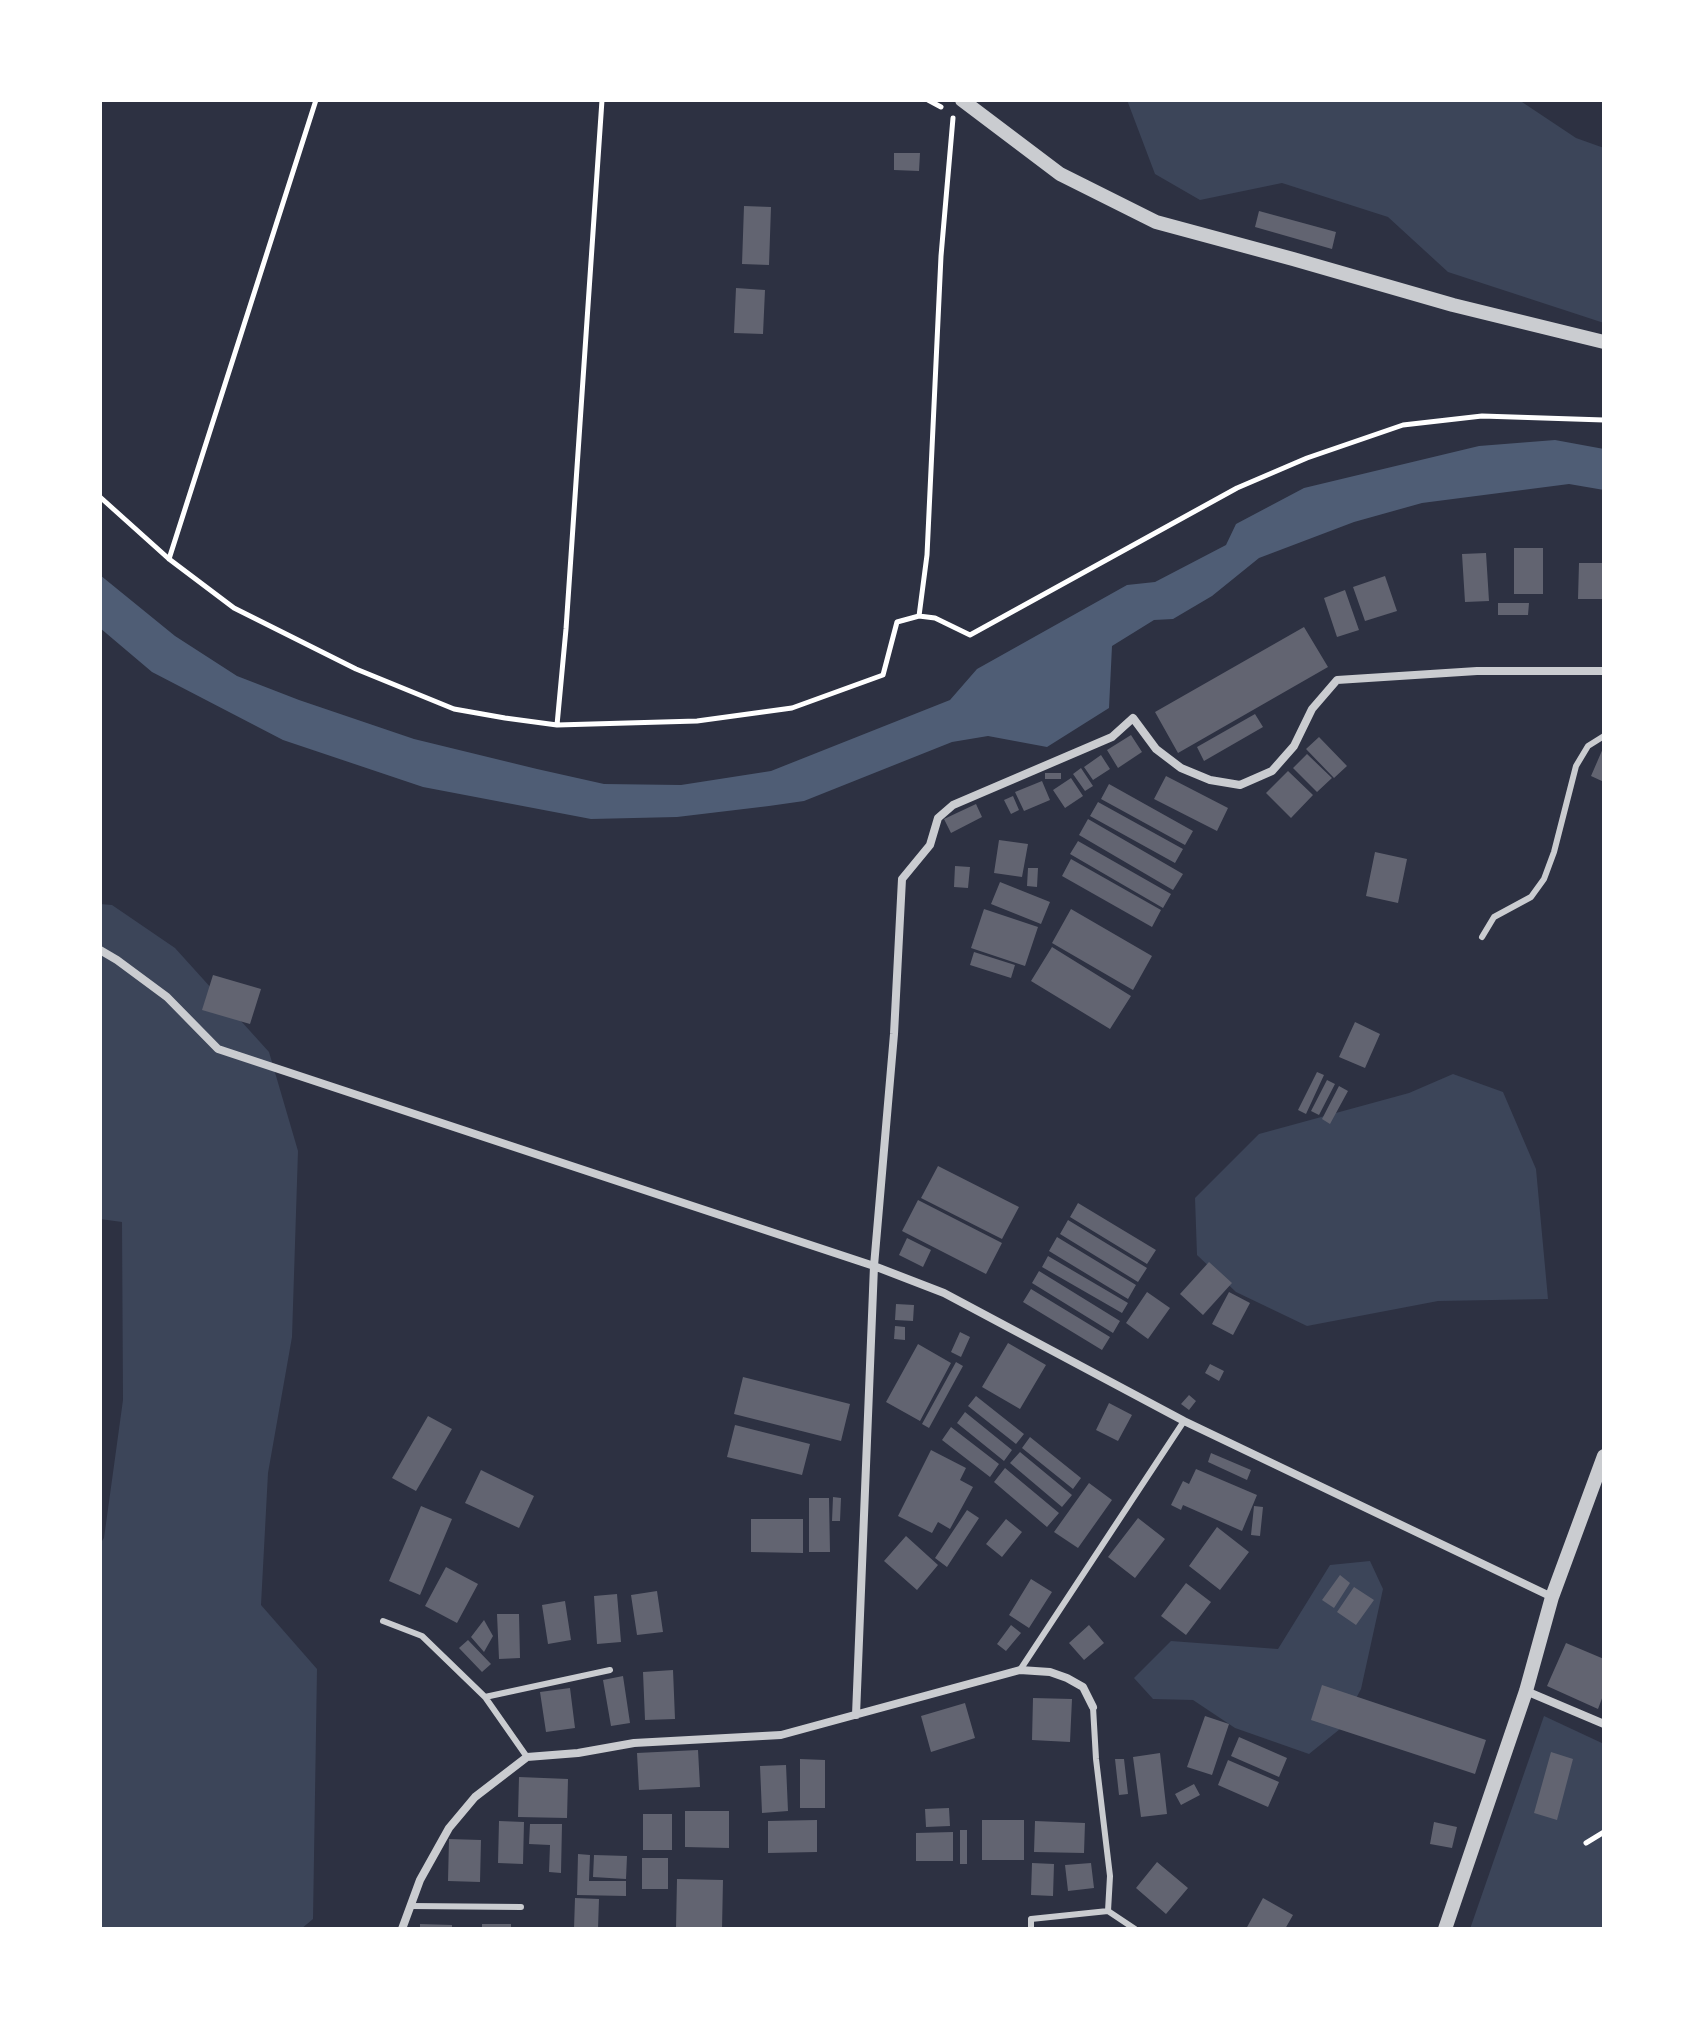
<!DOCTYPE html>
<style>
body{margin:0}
#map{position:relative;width:1704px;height:2029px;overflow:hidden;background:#2d3142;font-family:Spectral,serif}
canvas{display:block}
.frame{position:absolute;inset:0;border:102px solid #fff;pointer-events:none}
</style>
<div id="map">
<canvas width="1704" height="2029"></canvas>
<div class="frame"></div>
</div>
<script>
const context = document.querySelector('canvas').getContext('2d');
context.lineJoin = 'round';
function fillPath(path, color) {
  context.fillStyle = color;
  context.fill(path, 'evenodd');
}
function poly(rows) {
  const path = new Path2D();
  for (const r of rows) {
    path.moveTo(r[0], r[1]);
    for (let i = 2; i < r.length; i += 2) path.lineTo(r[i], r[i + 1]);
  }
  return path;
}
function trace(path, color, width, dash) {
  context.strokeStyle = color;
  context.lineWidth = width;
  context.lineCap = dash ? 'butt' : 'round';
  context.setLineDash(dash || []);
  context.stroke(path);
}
fillPath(poly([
 [1127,100,1519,100,1576,138,1604,148,1604,323,1448,272,1388,217,1282,183,1200,200,1155,174],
 [100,904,112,905,175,948,269,1052,298,1151,292,1337,268,1473,261,1605,317,1669,313,1919,301,1929,100,1929,100,1544,104,1538,123,1400,122,1222,100,1219],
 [1453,1074,1503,1092,1536,1169,1548,1299,1438,1301,1307,1326,1236,1292,1197,1255,1195,1198,1259,1134,1409,1093],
 [1370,1561,1383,1589,1361,1689,1340,1729,1309,1754,1235,1728,1193,1700,1153,1699,1134,1678,1171,1641,1278,1649,1330,1565],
 [1544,1716,1604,1744,1604,1929,1470,1929]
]), '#3c4559');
fillPath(poly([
 [1555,440,1604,449,1604,490,1569,484,1422,503,1354,522,1259,558,1212,596,1173,619,1154,620,1112,646,1109,708,1047,747,988,736,952,742,804,801,769,806,677,817,591,819,423,787,283,740,152,672,100,628,100,575,175,636,237,676,299,700,414,739,537,769,604,784,681,785,771,771,950,700,977,669,1127,585,1155,582,1226,545,1236,524,1304,488,1479,446]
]), '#4f5d75');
fillPath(poly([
 [894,153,920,153,919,171,894,170],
 [744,206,771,207,769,265,742,264],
 [1259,211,1336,232,1332,249,1255,227],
 [736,288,765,290,763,334,734,333],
 [1514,548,1543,548,1543,594,1514,594],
 [1486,553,1489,601,1465,602,1462,554],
 [1579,563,1604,563,1604,599,1578,599],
 [1385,576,1397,611,1365,621,1353,587],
 [1345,590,1359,630,1337,637,1324,598],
 [1498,603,1529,603,1528,615,1498,615],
 [1304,627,1328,667,1178,753,1155,712],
 [1255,714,1263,727,1204,761,1197,747],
 [1131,735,1142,752,1118,768,1107,750],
 [1319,737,1347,766,1334,778,1306,749],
 [1604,746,1604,782,1591,776],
 [1307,754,1332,778,1317,792,1293,768],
 [1101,755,1110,769,1093,780,1084,767],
 [1081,768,1093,786,1085,791,1073,774],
 [1288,771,1313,795,1291,818,1266,793],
 [1045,773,1061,773,1061,779,1045,779],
 [1166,776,1228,808,1217,831,1154,799],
 [1071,778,1083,796,1065,808,1053,790],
 [1042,781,1050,800,1024,811,1015,792],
 [1109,784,1193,831,1185,845,1101,799],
 [1013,796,1019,810,1011,814,1004,800],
 [1098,802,1183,849,1175,863,1090,816],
 [976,804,982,817,951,833,944,819],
 [1088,819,1183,874,1173,890,1079,835],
 [999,840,1028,844,1022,877,994,873],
 [1078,841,1171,894,1163,908,1070,854],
 [1375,852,1407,859,1398,903,1366,896],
 [1071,859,1161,910,1152,927,1062,876],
 [955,866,970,867,968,888,954,887],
 [1028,868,1038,868,1037,887,1027,886],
 [1000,882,1050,902,1041,924,991,904],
 [984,909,1038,927,1025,966,971,948],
 [1071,909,1152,956,1133,990,1052,943],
 [1052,947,1131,996,1110,1029,1031,981],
 [974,952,1015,965,1011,978,970,965],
 [213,975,261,989,250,1024,202,1010],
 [1355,1022,1380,1034,1365,1068,1339,1057],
 [1317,1072,1324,1075,1306,1114,1298,1110],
 [1327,1080,1335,1084,1319,1115,1311,1111],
 [1339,1086,1348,1091,1330,1124,1322,1119],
 [938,1166,1019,1207,1002,1239,921,1198],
 [918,1200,1002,1243,986,1274,902,1231],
 [1078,1203,1156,1250,1147,1264,1070,1217],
 [1068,1220,1147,1268,1138,1282,1060,1234],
 [1057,1237,1136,1285,1128,1299,1049,1251],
 [907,1238,931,1250,923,1267,899,1255],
 [1048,1256,1128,1303,1122,1313,1042,1267],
 [1209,1262,1232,1283,1203,1315,1180,1294],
 [1039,1271,1120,1321,1113,1333,1032,1283],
 [1031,1289,1110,1337,1102,1350,1023,1302],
 [1147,1292,1170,1308,1148,1339,1126,1323],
 [1229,1292,1250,1303,1233,1335,1212,1324],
 [896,1304,914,1305,913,1321,895,1320],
 [895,1326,905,1327,905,1340,894,1339],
 [960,1332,970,1337,961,1357,951,1352],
 [1008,1343,1046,1365,1020,1409,982,1387],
 [918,1344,951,1363,920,1421,886,1402],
 [956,1362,963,1366,929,1428,922,1424],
 [1210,1364,1224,1371,1219,1381,1205,1373],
 [743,1377,850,1404,841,1441,734,1414],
 [1189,1395,1196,1401,1189,1410,1181,1404],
 [976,1396,1024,1434,1016,1444,968,1406],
 [1109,1403,1132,1415,1118,1441,1096,1430],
 [965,1412,1012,1450,1004,1461,957,1423],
 [428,1416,452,1429,416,1491,392,1478],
 [735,1425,810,1444,802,1475,727,1457],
 [951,1427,999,1464,990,1477,942,1440],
 [1030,1437,1081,1478,1073,1489,1022,1448],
 [931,1450,966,1468,960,1480,973,1487,950,1529,938,1522,932,1533,898,1516],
 [1020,1452,1072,1495,1062,1507,1010,1463],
 [1211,1453,1251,1470,1247,1480,1208,1462],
 [1005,1468,1059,1513,1047,1527,994,1482],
 [1196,1469,1257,1495,1242,1531,1183,1505,1181,1510,1171,1505,1183,1481,1189,1484],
 [481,1470,534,1496,519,1528,465,1503],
 [1089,1483,1112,1500,1078,1548,1054,1532],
 [833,1497,841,1498,840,1521,832,1521],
 [809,1498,829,1498,830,1552,809,1552],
 [421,1506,452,1519,420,1595,389,1581],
 [1254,1506,1263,1507,1260,1536,1251,1535],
 [967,1510,979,1518,947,1567,935,1558],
 [1138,1518,1165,1539,1135,1578,1108,1557],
 [751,1519,803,1519,803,1553,751,1552],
 [1006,1519,1022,1532,1002,1557,986,1544],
 [1217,1527,1249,1552,1220,1590,1189,1566],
 [906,1536,938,1565,917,1590,884,1561],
 [446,1567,478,1584,457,1623,425,1606],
 [1340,1575,1350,1583,1334,1608,1322,1600],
 [1031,1579,1052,1592,1029,1628,1009,1615],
 [1186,1583,1211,1602,1186,1635,1161,1616],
 [1354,1587,1374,1600,1356,1625,1337,1612],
 [657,1591,663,1632,637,1635,631,1595],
 [617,1594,621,1642,597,1644,594,1596],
 [565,1601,571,1640,548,1644,542,1605],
 [497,1614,519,1614,520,1658,499,1659],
 [484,1620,493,1636,484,1652,471,1637],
 [1011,1625,1021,1633,1006,1651,997,1644],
 [1089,1625,1104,1643,1084,1660,1069,1643],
 [468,1640,491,1664,482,1672,459,1648],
 [1566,1643,1604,1659,1604,1693,1598,1709,1547,1686],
 [673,1670,675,1719,645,1720,643,1672],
 [623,1676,630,1723,611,1726,603,1680],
 [1322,1685,1486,1740,1475,1774,1311,1720],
 [570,1688,575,1728,546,1732,540,1692],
 [1033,1698,1072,1699,1070,1742,1032,1740],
 [965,1703,975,1738,931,1752,921,1716],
 [1205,1716,1229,1724,1212,1775,1187,1767],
 [1239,1737,1287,1758,1279,1777,1231,1756],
 [698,1750,700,1787,639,1790,637,1753],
 [1551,1752,1573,1759,1557,1820,1534,1813],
 [1160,1753,1167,1814,1141,1817,1133,1757],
 [800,1759,825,1760,825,1808,800,1808],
 [1115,1759,1124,1759,1128,1794,1119,1795],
 [1228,1760,1279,1782,1268,1807,1218,1785],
 [786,1765,788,1811,762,1813,760,1766],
 [519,1777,568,1779,567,1818,518,1817],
 [1194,1784,1200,1795,1181,1805,1175,1794],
 [949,1808,950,1826,926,1827,925,1809],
 [685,1811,729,1811,729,1848,685,1847],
 [643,1814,672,1814,672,1850,643,1850],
 [817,1820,817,1852,768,1853,768,1821],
 [982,1820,1024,1820,1024,1860,982,1860],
 [499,1821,524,1822,523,1864,498,1863],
 [1035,1821,1085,1823,1084,1853,1034,1852],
 [1434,1822,1457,1827,1452,1848,1430,1844],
 [530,1824,562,1824,561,1873,549,1872,550,1845,529,1844],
 [960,1830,967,1830,967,1864,960,1864],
 [953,1832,953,1861,916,1861,916,1833],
 [449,1839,481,1840,480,1882,448,1881],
 [578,1854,590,1855,589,1881,626,1881,626,1896,577,1895],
 [594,1855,627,1856,626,1879,593,1877],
 [642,1858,668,1858,668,1889,642,1889],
 [1157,1862,1188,1888,1166,1914,1136,1888],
 [1032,1863,1054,1864,1053,1896,1031,1895],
 [1091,1863,1094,1888,1068,1891,1065,1865],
 [677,1879,723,1880,722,1929,676,1929],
 [575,1898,599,1899,598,1929,574,1929],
 [1263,1898,1293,1915,1285,1929,1246,1929],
 [420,1924,452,1925,452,1929,420,1929],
 [482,1924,511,1924,511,1929,482,1929]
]), '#626471');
trace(poly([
 [928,100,941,107],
 [100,497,169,559,234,608,356,669,454,709,505,718,557,725,697,721,792,708,883,675,897,622,919,616,935,618,970,635,1237,488,1307,458,1403,425,1482,416,1604,420],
 [169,559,316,100],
 [919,616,927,555,941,256,953,118],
 [557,725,566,629,602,100],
 [1586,1843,1604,1832]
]), '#fff', 5);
trace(poly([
 [1482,937,1494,917,1531,897,1544,879,1554,852,1576,766,1588,746,1604,736],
 [383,1621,422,1636,485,1697,527,1757],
 [1020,1670,1184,1421],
 [485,1697,610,1670],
 [1093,1707,1096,1759,1110,1876,1108,1911,1135,1929],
 [411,1906,521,1907],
 [1031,1929,1031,1919,1108,1911]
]), '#caccd0', 6);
trace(poly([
 [100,950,117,960,167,997,218,1049,874,1266,944,1293,1184,1421,1552,1597],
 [1526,1691,1604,1724],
 [856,1715,874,1266,894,1034,902,879,930,845,938,818,953,805,1112,737,1133,718,1156,749,1181,768,1210,780,1240,785,1272,771,1294,746,1312,709,1337,680,1477,671,1604,671],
 [402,1929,420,1880,449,1828,475,1797,527,1757,578,1753,634,1743,781,1735,1020,1670,1050,1672,1067,1678,1083,1687,1093,1707]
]), '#caccd0', 8);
trace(poly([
 [962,100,1060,174,1156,222,1293,259,1453,305,1604,342],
 [1445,1929,1526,1691,1552,1597,1604,1456]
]), '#caccd0', 14);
</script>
